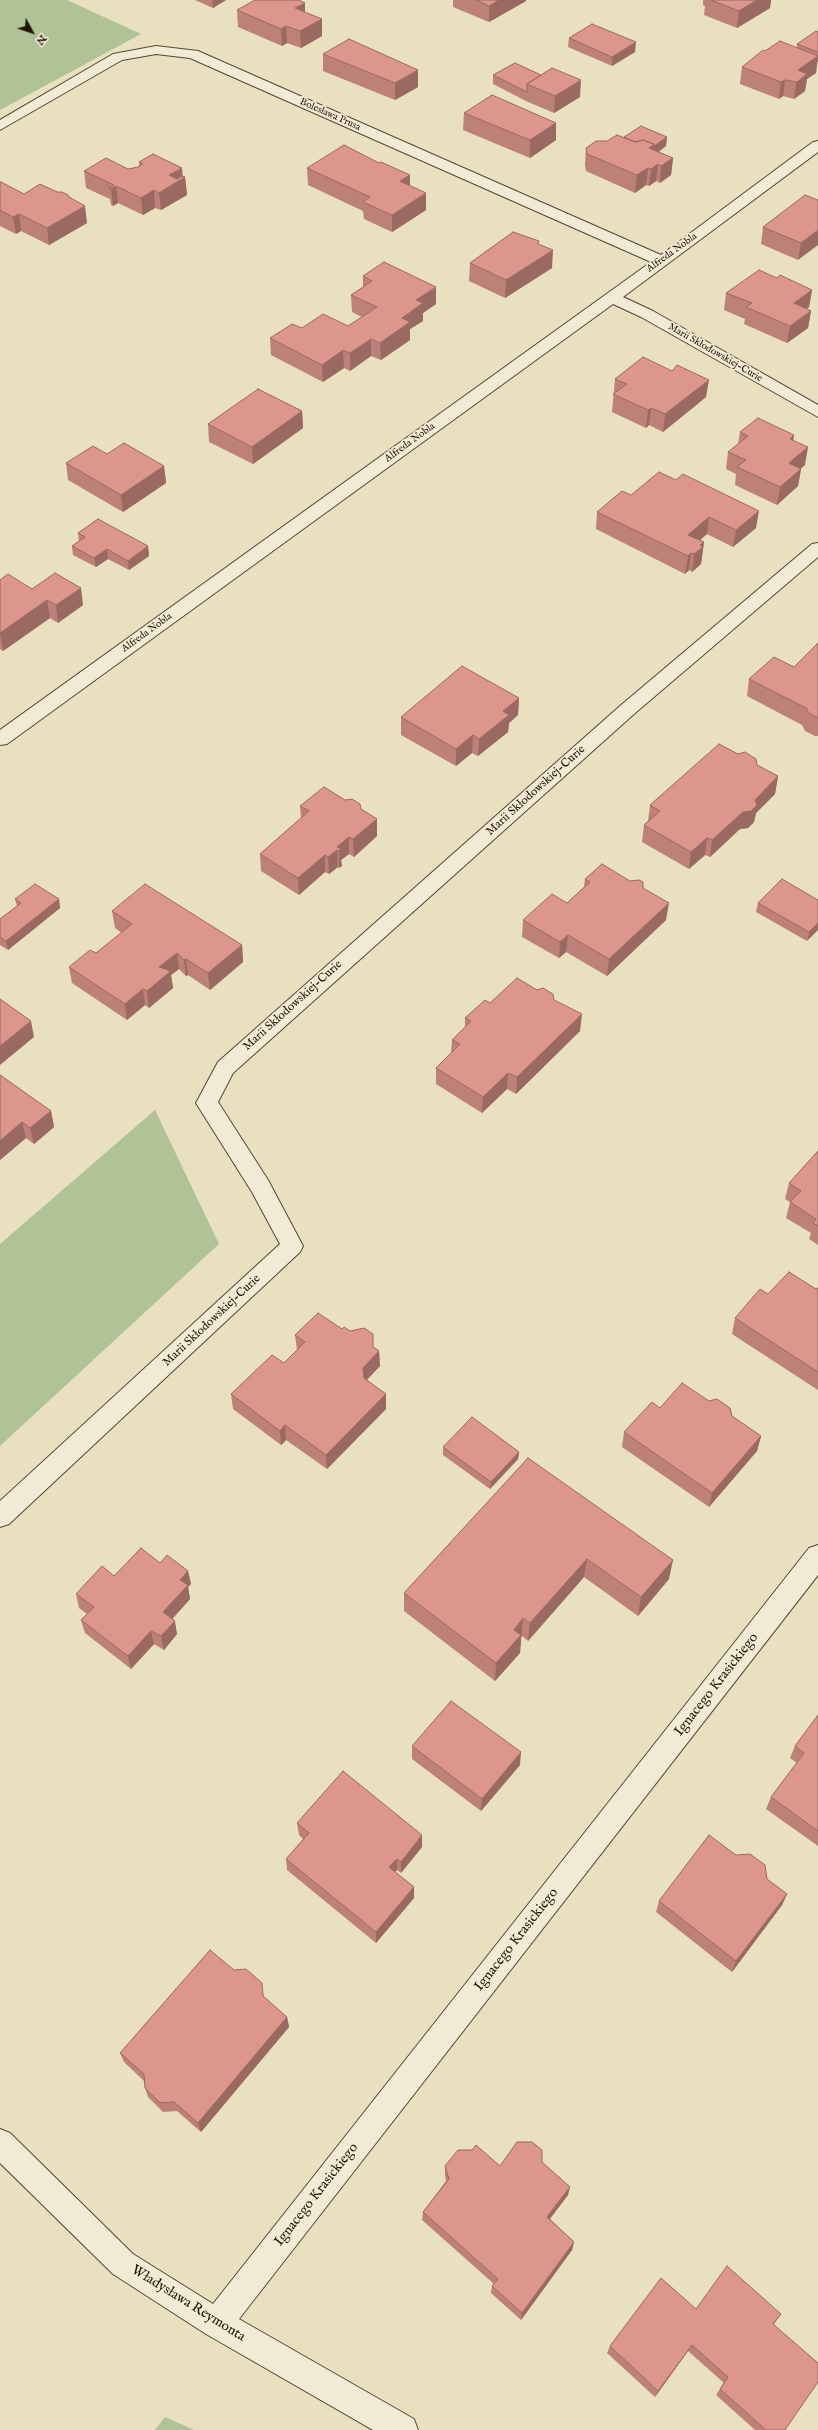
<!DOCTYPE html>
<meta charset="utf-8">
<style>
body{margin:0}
#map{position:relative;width:818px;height:2430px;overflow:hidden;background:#e9e0c0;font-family:"IM FELL English",serif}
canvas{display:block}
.north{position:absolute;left:12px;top:12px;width:40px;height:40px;-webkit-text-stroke:3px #f1ebd6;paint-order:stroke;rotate:130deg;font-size:11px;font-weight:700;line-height:16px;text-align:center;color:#241205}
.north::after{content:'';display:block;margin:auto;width:14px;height:18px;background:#241205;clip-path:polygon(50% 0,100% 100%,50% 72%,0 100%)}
</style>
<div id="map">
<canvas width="818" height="2430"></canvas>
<div class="north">N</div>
</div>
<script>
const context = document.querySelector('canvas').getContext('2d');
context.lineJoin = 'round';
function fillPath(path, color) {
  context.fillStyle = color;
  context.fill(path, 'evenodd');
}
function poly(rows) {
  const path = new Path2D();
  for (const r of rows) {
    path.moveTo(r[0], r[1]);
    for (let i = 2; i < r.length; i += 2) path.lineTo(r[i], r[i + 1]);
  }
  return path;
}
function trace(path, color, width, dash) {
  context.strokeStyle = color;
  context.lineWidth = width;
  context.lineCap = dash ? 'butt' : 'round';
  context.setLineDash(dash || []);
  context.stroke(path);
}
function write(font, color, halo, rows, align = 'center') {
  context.font = font + ' "IM FELL English",serif';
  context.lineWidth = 3.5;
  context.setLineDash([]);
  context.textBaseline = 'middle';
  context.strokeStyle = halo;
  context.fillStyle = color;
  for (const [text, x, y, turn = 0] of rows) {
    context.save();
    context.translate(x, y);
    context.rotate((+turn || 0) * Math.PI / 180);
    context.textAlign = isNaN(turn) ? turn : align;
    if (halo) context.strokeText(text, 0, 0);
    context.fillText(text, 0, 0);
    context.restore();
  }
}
fillPath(poly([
 [0,0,67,0,141,34,0,110],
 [155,1110,219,1244,0,1446,0,1244],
 [165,2417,194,2430,155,2430]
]), '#b0c397');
const minor = poly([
 [156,46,198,51,661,255,813,142,818,141,818,152,623,297,653,311,818,405,818,417,641,317,613,304,7,744,0,745,0,730,651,262,190,58,156,54,122,60,0,130,0,120,113,54,156,46],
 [818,543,818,557,634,714,233,1073,218,1102,268,1180,303,1246,300,1252,9,1524,0,1527,0,1501,280,1244,252,1192,196,1103,218,1062,620,706,812,544,818,543],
 [818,1545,818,1575,239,2319,414,2419,418,2430,373,2430,206,2334,113,2274,0,2163,0,2129,10,2133,133,2254,213,2304,809,1548,818,1545]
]);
trace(minor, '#554634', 2);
fillPath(minor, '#f1ebd6');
fillPath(poly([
 [195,0,226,0,213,8],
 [453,0,526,0,526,1,489,22,453,7],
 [703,0,771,0,770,8,737,28,704,15,705,6,703,5],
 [237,10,305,12,322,36,301,48,287,43,282,46,238,27],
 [818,32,818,62,817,62,816,73,807,79,805,91,794,99,783,96,779,99,740,84,742,67,765,51,797,48,797,44],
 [569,38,635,52,612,66,568,47],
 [323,54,418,87,395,100,323,71],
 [493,75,580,97,554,113,526,101,493,84],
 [464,113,556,123,556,140,530,158,463,130],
 [624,137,667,137,666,146,659,152,673,158,671,175,660,183,656,181,649,186,646,185,635,193,586,171,585,165,586,148,607,141],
 [139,162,185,177,187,195,161,210,155,208,143,215,118,203,113,206,111,205,110,199,86,188,84,171,128,169,138,167,139,167],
 [307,168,410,186,426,210,392,232,364,219,363,211,308,185],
 [0,183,24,194,69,198,87,223,49,245,21,231,16,234,0,226],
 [818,200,798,260,761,244,763,227],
 [470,263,552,268,505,298,469,281],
 [363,276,436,304,423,313,423,321,410,329,410,340,381,360,371,356,350,371,344,368,323,382,271,355,270,338,302,328,348,326,362,317,352,312,351,295,363,287],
 [777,278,812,290,809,307,807,309,811,311,808,328,787,343,744,324,745,319,724,310,726,293],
 [672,371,706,397,663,432,649,425,646,428,612,412,615,379],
 [302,411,303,428,253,464,209,442,208,424],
 [740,432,793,440,805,465,800,469,801,469,798,486,777,505,735,485,736,474,726,469,728,452,738,444],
 [107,454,164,466,166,483,123,512,68,480,66,463],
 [631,495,756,528,733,547,707,534,700,540,704,542,701,564,692,572,689,570,685,574,596,529,597,512],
 [78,533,148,546,149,556,129,570,108,559,96,567,73,555,72,546,79,541],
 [0,580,32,589,83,605,58,623,50,618,3,651,0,649],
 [818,643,818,736,815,736,805,731,802,725,747,696,749,679,794,667],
 [519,698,518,715,509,723,508,732,478,756,472,753,456,766,401,735,401,717],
 [757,765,778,776,775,794,756,813,754,822,748,828,740,829,710,857,705,855,689,869,642,842,644,825,648,821,650,805],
 [300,806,361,809,377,819,377,836,354,857,349,854,341,860,342,866,339,868,338,867,329,874,325,872,299,895,261,871,260,854,301,818],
 [585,879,643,888,666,920,607,976,566,952,559,958,522,937,523,920,567,903,584,887],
 [15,899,59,899,60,908,8,950,0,945,0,919,17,906],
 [818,900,807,941,756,912,758,903],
 [112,911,242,945,243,962,210,990,188,975,186,976,179,969,171,975,173,988,149,1008,145,1005,127,1020,72,983,69,967,96,953,122,933,115,928],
 [554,1000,580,1031,516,1094,507,1089,482,1113,436,1084,436,1068,451,1053,452,1040,465,1027,465,1018,490,1003],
 [0,1075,51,1111,54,1127,34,1144,26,1138,0,1160],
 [818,1151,818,1245,809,1239,811,1233,786,1218,790,1202,785,1199,789,1183],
 [818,1288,818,1390,732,1334,735,1318,768,1294],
 [342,1329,374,1347,379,1351,380,1366,366,1380,386,1409,327,1469,286,1440,281,1445,233,1409,231,1394,284,1363,297,1350,295,1335],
 [660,1408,732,1416,761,1436,757,1451,709,1507,622,1447,624,1432],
 [443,1447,519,1452,518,1459,490,1489,443,1455],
 [528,1458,669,1579,638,1616,584,1577,528,1641,522,1636,521,1637,520,1653,495,1681,404,1611,404,1593],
 [160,1563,188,1571,191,1584,188,1587,190,1599,172,1619,177,1634,164,1650,154,1644,131,1669,85,1633,81,1620,87,1614,79,1608,76,1594,114,1576],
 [818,1715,818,1846,766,1809,771,1797,797,1763,790,1758,795,1746],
 [412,1746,520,1765,481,1811,412,1759],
 [297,1823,422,1847,401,1873,397,1870,395,1872,414,1887,414,1898,376,1943,287,1870,286,1859,303,1839,299,1835],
 [767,1879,787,1894,782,1905,732,1972,656,1912,659,1901],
 [234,1970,263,1993,264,1997,287,2017,289,2027,201,2132,177,2111,163,2112,148,2097,145,2088,144,2081,124,2062,120,2053],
 [542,2162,568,2195,550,2219,574,2242,572,2250,521,2320,491,2293,492,2286,494,2284,422,2220,423,2212,446,2181,445,2175,445,2166,500,2166],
 [696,2309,781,2314,774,2324,785,2430,755,2430,716,2395,724,2383,688,2351,655,2397,607,2353,610,2346]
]), '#bd8178');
fillPath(poly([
 [212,0,226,0,213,8],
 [499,0,526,0,526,1,489,22,489,6],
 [757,0,771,0,770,8,737,28,739,11],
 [305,3,305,19,295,8],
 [322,19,322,36,301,48,300,31],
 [286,26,287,43,282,46,281,29],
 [636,42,635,52,612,66,612,57],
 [818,56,816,73,807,79,805,91,794,99,798,70],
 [418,70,418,87,395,100,395,83],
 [581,80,580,97,554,113,555,96],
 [785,80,783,96,779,99,781,82],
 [556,123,556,140,530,158,530,140],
 [667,137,666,146,653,155,649,148],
 [673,158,671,175,660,183,661,166],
 [658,164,656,181,649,186,651,169],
 [182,168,183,179,185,177,187,195,161,210,159,193,169,175],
 [648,168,646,185,635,193,637,175],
 [410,175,410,192,400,181],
 [116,186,118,203,113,206,111,189],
 [154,190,155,208,143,215,141,198],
 [426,193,426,210,392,232,392,215],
 [85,206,87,223,49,245,47,228],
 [19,214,21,231,16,234,13,217],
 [818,230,818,245,798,260,801,243],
 [553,250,552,268,505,298,506,280],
 [436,287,436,304,423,313,423,321,410,329,410,340,381,360,380,343,416,300],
 [812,290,809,307,791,320,794,303],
 [811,311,808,328,787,343,790,326],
 [371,339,371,356,350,371,350,353],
 [343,350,344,368,323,382,322,365],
 [709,380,706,397,663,432,665,414],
 [651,408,649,425,646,428,648,410],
 [302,411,303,428,253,464,252,447],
 [794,435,792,452,790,439],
 [808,447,805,465,786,481,789,463],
 [164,466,166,483,123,512,121,495],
 [801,469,798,486,777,505,780,487],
 [759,511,756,528,733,547,736,530],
 [709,517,707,534,686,552,688,535],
 [704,542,701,564,692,572,694,554,700,545],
 [148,546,149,556,129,570,128,561],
 [107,549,108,559,96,567,94,558],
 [691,553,689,570,685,574,688,556],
 [81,588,83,605,58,623,56,605],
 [47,600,50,618,3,651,0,633],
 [519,698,518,715,509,723,508,732,478,756,479,739,503,711],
 [473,735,472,753,456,766,456,749],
 [778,776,775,794,756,813,754,822,748,828,740,829,710,857,712,840,755,800],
 [377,819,377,836,354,857,353,839],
 [349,837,349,854,341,860,342,866,339,868,339,851,337,847],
 [707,838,705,855,689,869,691,852],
 [337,850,338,867,329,874,328,857],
 [325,855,325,872,299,895,298,878],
 [59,899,60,908,8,950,6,941],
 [669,903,666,920,607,976,609,959],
 [818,923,818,930,807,941,809,932],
 [568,935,566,952,559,958,560,942],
 [242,945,243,962,210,990,208,973],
 [177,953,179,969,171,975,173,988,149,1008,147,991,159,967],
 [186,959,188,975,186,976,184,960],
 [143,989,145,1005,127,1020,125,1004],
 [582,1014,580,1031,516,1094,517,1077],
 [31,1021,34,1037,0,1065,0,1046],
 [508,1073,507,1089,482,1113,483,1097],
 [51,1111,54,1127,34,1144,30,1128],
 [22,1122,26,1138,0,1160,0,1141],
 [379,1351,380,1366,364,1383,363,1368],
 [386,1394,386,1409,327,1469,326,1455],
 [285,1425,286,1440,281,1445,280,1431],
 [761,1436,757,1451,709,1507,712,1493],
 [519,1452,518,1459,490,1489,491,1482],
 [587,1559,584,1577,528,1641,530,1623],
 [673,1560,669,1579,638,1616,641,1597],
 [188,1571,191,1584,188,1587,190,1599,166,1626,163,1612,180,1580],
 [523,1618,520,1653,495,1681,496,1663,514,1630],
 [175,1621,177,1634,164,1650,161,1636],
 [151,1631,154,1644,131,1669,128,1656],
 [521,1752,520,1765,481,1811,482,1799],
 [422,1835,422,1847,401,1873,401,1862],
 [397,1859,397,1870,390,1878,389,1867],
 [414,1887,414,1898,376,1943,376,1932],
 [787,1894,782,1905,732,1972,736,1961],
 [287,2017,289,2027,201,2132,198,2123],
 [570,2187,568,2195,545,2225,547,2217],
 [574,2242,572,2250,521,2320,522,2313],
 [692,2345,688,2351,655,2397,658,2391]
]), '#9a6961');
const building = poly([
 [255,0,299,0,305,3,295,8,322,19,300,31,286,26,281,29,237,10,255,0],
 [476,0,499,0,489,6,476,0],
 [711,0,757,0,739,11,711,0],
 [592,24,636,42,612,57,569,38,592,24],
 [816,31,818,32,818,52,797,44,816,31],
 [349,39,418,70,395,83,323,54,349,39],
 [780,41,818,56,798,70,807,74,797,82,785,80,781,82,742,67,763,50,765,51,780,41],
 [515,63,541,75,527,84,527,92,493,75,515,63],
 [552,68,581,80,555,96,527,84,552,68],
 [492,95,556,123,530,140,464,113,492,95],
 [641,126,667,137,654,146,654,144,643,140,635,142,624,137,641,126],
 [617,135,635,142,643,140,654,144,649,148,673,158,661,166,658,164,651,169,648,168,637,175,587,154,586,148,596,141,607,141,617,135],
 [344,145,379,163,381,162,410,175,400,181,426,193,392,215,363,202,370,197,307,168,344,145],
 [153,154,182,168,169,175,177,179,182,176,185,177,159,193,154,190,141,198,116,186,111,189,109,188,114,185,84,171,106,158,128,169,138,167,143,164,139,162,153,154],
 [1,182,24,194,40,184,57,192,62,192,68,195,69,197,85,206,47,228,19,214,13,217,0,210,0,183,1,182],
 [805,195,818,200,818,230,801,243,763,227,805,195],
 [513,232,539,241,538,244,553,250,506,280,470,263,513,232],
 [384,262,436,287,416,300,423,303,402,318,410,322,380,343,371,339,350,353,343,350,322,365,270,338,292,324,302,328,323,314,348,326,377,307,351,295,372,281,363,276,384,262],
 [759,270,777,278,780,275,812,290,794,303,811,311,790,326,746,307,752,303,726,293,759,270],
 [643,357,672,371,677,365,709,380,665,414,651,408,648,410,613,394,627,384,615,379,643,357],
 [258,389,302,411,252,447,208,424,258,389],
 [758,418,794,435,790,439,808,447,789,463,801,469,780,487,737,467,746,460,728,452,748,436,740,432,758,418],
 [124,443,164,466,121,495,66,463,93,446,107,454,124,443],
 [659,472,676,480,683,474,759,511,736,530,709,517,688,535,704,542,700,545,703,547,694,554,691,553,688,556,597,512,622,491,631,495,659,472],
 [98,519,148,546,128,561,107,549,94,558,72,546,85,537,78,533,98,519],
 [55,573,81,588,56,605,47,600,0,633,0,580,8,574,32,589,55,573],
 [818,643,818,718,809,713,806,708,749,679,774,657,794,667,818,643],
 [462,666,519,698,503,711,509,715,479,739,473,735,456,749,401,717,462,666],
 [719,744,738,754,745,752,756,759,757,765,778,776,755,800,757,805,751,811,743,812,712,840,707,838,691,852,644,825,660,811,650,805,719,744],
 [324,787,345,800,352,799,360,804,361,809,377,819,353,839,349,837,337,847,341,849,339,851,337,850,328,857,325,855,298,878,260,854,309,811,300,806,324,787],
 [602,864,630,881,639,880,643,882,643,888,669,903,609,959,568,935,560,942,523,920,552,894,567,903,590,882,585,879,602,864],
 [782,879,818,900,818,923,809,932,758,903,782,879],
 [35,884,59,899,6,941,0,937,0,919,21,903,15,899,35,884],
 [145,884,242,945,208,973,186,959,184,960,177,953,159,967,171,971,147,991,143,989,125,1004,69,967,90,950,96,953,132,924,112,911,145,884],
 [517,978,537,990,543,988,553,994,554,1000,582,1014,517,1077,508,1073,483,1097,436,1068,460,1044,452,1040,471,1021,465,1018,485,1000,490,1003,517,978],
 [0,999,31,1021,0,1046,0,999],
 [0,1075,51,1111,30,1128,22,1122,0,1141,0,1075],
 [818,1151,818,1226,813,1223,816,1219,790,1202,801,1191,789,1183,818,1151],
 [789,1272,816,1289,818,1288,818,1372,735,1318,760,1289,768,1294,789,1272],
 [318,1313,342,1329,344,1327,350,1331,364,1328,373,1334,373,1347,379,1351,363,1368,364,1378,386,1394,326,1455,285,1425,280,1431,231,1394,272,1355,284,1363,305,1342,295,1335,318,1313],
 [682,1383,709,1401,717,1399,730,1408,732,1416,761,1436,712,1493,624,1432,652,1402,660,1408,682,1383],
 [472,1417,519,1452,491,1482,443,1447,472,1417],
 [528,1458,673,1560,641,1597,587,1559,530,1623,523,1618,514,1630,521,1635,496,1663,404,1593,528,1458],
 [141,1548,160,1563,167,1555,188,1571,180,1580,188,1585,163,1612,175,1621,161,1636,151,1631,128,1656,81,1620,94,1607,76,1594,102,1566,114,1576,141,1548],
 [451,1701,521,1752,482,1799,412,1746,451,1701],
 [818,1715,818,1831,771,1797,804,1753,795,1746,818,1715],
 [343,1771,422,1835,401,1862,397,1859,389,1867,414,1887,376,1932,286,1859,309,1833,297,1823,343,1771],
 [709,1835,736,1855,750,1854,765,1865,767,1879,787,1894,736,1961,659,1901,709,1835],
 [210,1950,234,1970,246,1969,262,1983,263,1996,287,2017,198,2123,174,2102,160,2103,145,2088,144,2074,120,2053,210,1950],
 [517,2142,532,2142,542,2150,542,2162,570,2187,547,2217,574,2242,522,2313,492,2286,498,2279,423,2212,449,2179,445,2166,458,2150,472,2150,476,2145,500,2166,517,2142],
 [727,2266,781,2314,773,2324,818,2363,818,2382,785,2430,766,2430,720,2389,728,2377,692,2345,658,2391,610,2346,661,2278,696,2309,727,2266]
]);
fillPath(building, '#dc968b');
trace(building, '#9a6961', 1);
write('10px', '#241205', '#f1ebd6', [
 ["Bolesława Prusa",330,115,24],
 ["Alfreda Nobla",672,253,-36],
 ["Marii Skłodowskiej-Curie",715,353,30],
 ["Alfreda Nobla",410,443,-36],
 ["Alfreda Nobla",147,633,-36]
]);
write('12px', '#241205', '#f1ebd6', [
 ["Marii Skłodowskiej-Curie",536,791,-42],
 ["Marii Skłodowskiej-Curie",293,1006,-42],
 ["Marii Skłodowskiej-Curie",212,1321,-43]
]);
write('14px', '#241205', '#f1ebd6', [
 ["Ignacego Krasickiego",717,1685,-52],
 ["Ignacego Krasickiego",517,1940,-52],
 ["Ignacego Krasickiego",317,2195,-52],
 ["Władysława Reymonta",188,2304,32]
]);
</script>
